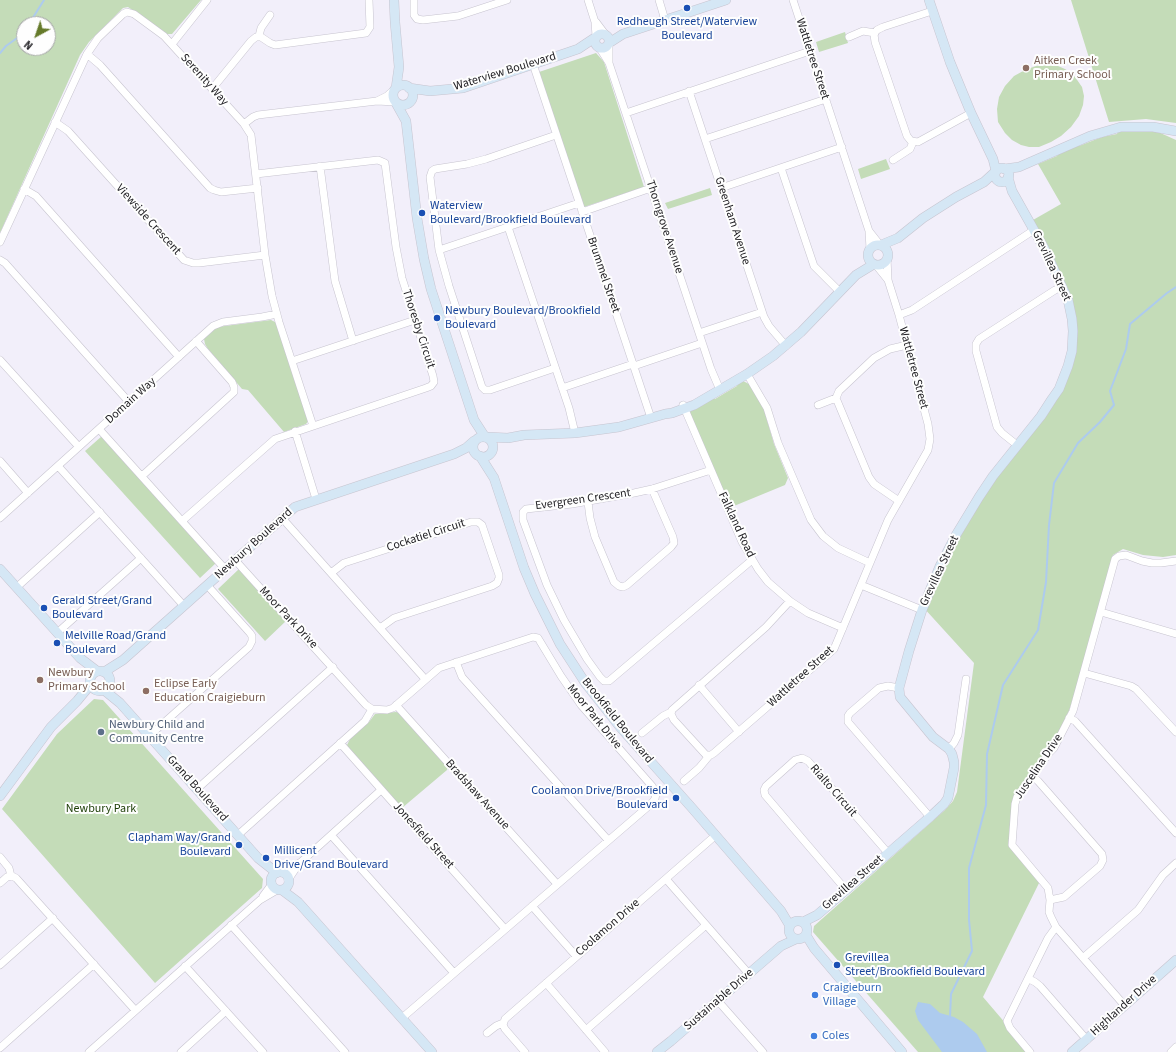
<!DOCTYPE html>
<style>
body{margin:0}
#map{position:relative;width:1176px;height:1052px;overflow:hidden;background:#f2effa;font-family:"Source Sans 3",sans-serif}
canvas{display:block}
.north{position:absolute;left:16px;top:16px;width:40px;height:40px;box-sizing:border-box;background:#fefefe;border:1px solid #a6a6a8;border-radius:50%;rotate:220deg;font-size:11px;font-weight:700;line-height:16px;text-align:center;color:#232226}
.north::after{content:'';display:block;margin:auto;width:14px;height:18px;background:#657a2a;clip-path:polygon(50% 0,100% 100%,50% 72%,0 100%)}
</style>
<div id="map">
<canvas width="1176" height="1052"></canvas>
<div class="north">N</div>
</div>
<script>
const context = document.querySelector('canvas').getContext('2d');
context.lineJoin = 'round';
function fillPath(path, color) {
  context.fillStyle = color;
  context.fill(path, 'evenodd');
}
function poly(rows) {
  const path = new Path2D();
  for (const r of rows) {
    if (r.length === 3) {
      path.moveTo(r[0] + r[2], r[1]);
      path.arc(r[0], r[1], r[2], 0, 2 * Math.PI);
      continue;
    }
    path.moveTo(r[0], r[1]);
    for (let i = 2; i < r.length; i += 2) path.lineTo(r[i], r[i + 1]);
  }
  return path;
}
function trace(path, color, width, dash) {
  context.strokeStyle = color;
  context.lineWidth = width;
  context.lineCap = dash ? 'butt' : 'round';
  context.setLineDash(dash || []);
  context.stroke(path);
}
function write(font, color, halo, rows, align = 'center') {
  context.font = font + ' "Source Sans 3",sans-serif';
  context.lineWidth = 4;
  context.setLineDash([]);
  context.textBaseline = 'middle';
  context.strokeStyle = halo;
  context.fillStyle = color;
  for (const [text, x, y, turn = 0] of rows) {
    context.save();
    context.translate(x, y);
    context.rotate((+turn || 0) * Math.PI / 180);
    context.textAlign = isNaN(turn) ? turn : align;
    if (halo) context.strokeText(text, 0, 0);
    context.fillText(text, 0, 0);
    context.restore();
  }
}
fillPath(poly([
 [0,0,201,0,172,34,167,34,128,7,123,8,89,42,80,55,0,233],
 [24,24,48,24,48,48,24,48],
 [1071,0,1176,0,1176,123,1146,119,1109,122],
 [845,32,848,43,819,52,816,42],
 [596,53,604,62,644,187,584,207,539,72],
 [1046,65,1058,66,1065,69,1073,74,1082,87,1084,96,1083,105,1079,116,1071,127,1061,136,1051,142,1039,147,1029,147,1021,145,1012,140,1005,133,998,122,997,109,999,97,1005,86,1014,76,1025,70,1036,66],
 [1118,131,1156,131,1176,140,1176,555,1163,557,1143,555,1123,549,1113,555,1092,637,1069,711,1051,747,1017,797,1012,840,1041,879,983,997,1030,1052,918,1052,813,932,814,926,945,810,953,801,957,792,974,663,923,607,986,488,1061,388,1075,325,1033,220,1061,204,1038,164,1057,156,1058,154,1076,145,1079,146,1102,137,1117,134],
 [886,159,890,169,861,179,858,169],
 [710,188,712,195,668,209,665,203],
 [271,320,277,323,309,420,306,424,284,432,248,390,242,389,208,349,205,344,204,339,217,327],
 [743,381,749,384,763,406,774,444,788,478,785,485,734,506,728,502,691,416,690,412,692,408,712,397,715,399,725,393,737,386,738,383],
 [102,436,216,563,200,578,85,451],
 [239,569,286,621,265,641,218,589],
 [94,699,103,700,263,879,262,888,155,983,2,809,57,734],
 [396,712,400,713,448,767,447,770,402,808,348,748,347,745,350,739,369,722,375,714]
]), '#c4dcb8');
fillPath(poly([
 [918,1002,930,1004,940,1013,954,1017,963,1022,977,1034,987,1052,942,1052,918,1020,915,1011]
]), '#adcbee');
trace(poly([
 [29,24,44,0],
 [0,53,6,46,24,33],
 [950,1017,951,994,972,951,969,920,969,868,986,805,987,754,1003,685,1038,630,1046,582,1049,525,1054,483,1078,443,1100,422,1114,405,1110,391,1126,349,1130,324,1167,293,1176,287]
]), '#adcbee', 2);
const street = poly([
 [414,0,414,15,417,19,423,20,458,16,507,0],
 [588,0,595,22,596,36],
 [659,0,665,20],
 [793,0,869,231,880,245],
 [932,11,883,27,877,30,874,34,875,42,907,136,911,141,918,142,971,113],
 [596,22,605,34],
 [259,36,261,28,270,15],
 [849,37,863,31,875,33],
 [172,44,207,0],
 [609,44,609,62],
 [599,47,609,63,711,369,720,390],
 [87,54,100,65,210,188,214,190,221,192,258,188],
 [533,64,651,418],
 [212,89,251,41,256,37,261,37,270,43,275,45,366,33,370,27,369,0],
 [689,91,764,317,769,326,786,346],
 [377,101,387,96,395,89],
 [626,113,810,51],
 [55,122,68,131,184,260,193,263,199,263,265,255],
 [244,124,253,117,258,115,377,101,395,102],
 [705,139,826,99],
 [893,160,910,149,913,142],
 [320,166,335,281,353,341],
 [781,168,814,266,840,292],
 [721,188,842,147],
 [24,189,36,196,179,357],
 [582,212,651,188],
 [508,227,569,408,575,433],
 [869,231,870,249],
 [0,242,87,54,98,38,123,14,127,12,134,14,164,36,244,124,251,135,265,255,272,296,279,322,313,426],
 [439,250,579,203],
 [0,260,5,263,129,402],
 [876,265,888,280],
 [899,315,912,310,1034,230],
 [699,333,762,312],
 [0,360,79,447],
 [292,361,415,320],
 [634,366,702,343],
 [555,368,490,390,485,390,482,387,449,286,439,250,430,177,432,171,435,169,467,164,486,159,556,135],
 [747,374,767,408,778,443,811,520,823,536,838,548,870,563],
 [562,388,633,364],
 [683,405,742,542,758,569,768,582,790,601,808,613,843,628],
 [818,405,836,398],
 [99,429,225,569],
 [295,431,316,499],
 [1017,445,1002,433,997,427,976,351,976,344,979,339,1055,290,1063,287],
 [0,461,28,493],
 [58,466,184,606],
 [711,470,652,489,634,493,572,504,526,509,523,512,523,520,547,585,564,620,587,659,600,677,604,681,609,681,752,560],
 [142,476,234,392,234,387,232,382,196,341],
 [899,501,874,484,869,477,836,398,839,391,874,358,890,349,907,345],
 [588,502,590,518,595,537,614,582,619,586,623,587,627,585,671,547,674,543,673,537,652,489],
 [0,518,213,326,223,322,262,317,277,314],
 [282,518,425,679],
 [182,521,275,439,426,388,431,386,434,382,433,376,402,278,396,247,385,163,378,160,256,174],
 [235,560,366,705,372,709,387,710,393,708,439,668,533,637,538,638,561,676,581,705,652,786,656,793,655,799,651,804,402,1018],
 [331,573,344,563,471,522,478,522,482,525,499,575,499,578,497,583,492,586,394,618,380,628],
 [861,585,922,610],
 [17,587,100,512],
 [790,601,766,627,672,710,671,714,674,720,706,755,711,755,714,753,834,649,888,520,928,450,930,439,928,424,899,315,888,280,887,258],
 [1101,612,1176,634],
 [57,633,141,558],
 [456,662,462,677,608,840],
 [1084,673,1131,686,1136,689,1176,732],
 [699,685,739,732],
 [899,688,888,686,879,688,850,713,848,716,848,722,930,817],
 [396,705,557,884],
 [1069,718,1075,721,1176,833],
 [642,733,663,716,671,712],
 [149,736,249,647,252,641,252,636,250,633,207,585],
 [340,743,505,929],
 [949,749,954,743,958,735,966,679],
 [1032,776,1038,781,1102,854,1103,860,1100,866,1064,897,1050,900],
 [684,781,699,768,709,756],
 [197,789,333,667],
 [238,835,365,721,372,709],
 [331,835,454,973],
 [0,857,9,868,11,876],
 [283,873,301,862,381,790],
 [666,879,749,974],
 [288,880,298,865],
 [0,883,7,877,12,876,16,878,135,1010],
 [846,890,765,795,764,790,766,786,795,760,802,758,808,761,888,853],
 [263,896,272,884],
 [532,906,576,956],
 [231,925,345,1052],
 [1084,957,1138,910,1163,875,1176,863],
 [0,965,53,918],
 [185,966,263,1052],
 [1029,979,1035,982,1040,986,1087,1040],
 [546,983,605,1052],
 [718,1001,763,1052],
 [1125,1006,1056,927,1051,917,1049,912,1050,900,1048,888,1012,845,1015,804,1017,797,1049,753,1054,748,1073,711,1115,559,1119,556,1126,555,1142,561,1152,563,1161,563,1176,561],
 [586,1030,706,925],
 [487,1033,496,1026,503,1023],
 [0,1048,94,964],
 [89,1052,260,900,277,890],
 [181,1052,226,1011],
 [525,1052,505,1029,503,1025,505,1019,716,835],
 [1030,1052,1010,1028,1007,1021,1048,938,1056,927],
 [1171,1052,1176,1047]
]);
const secondary = poly([
 [394,0,395,22,399,67,396,88],
 [929,0,950,62,971,113,993,159,996,171],
 [602,41,7],
 [609,43,623,34,726,0],
 [403,95,10],
 [409,88,430,91,463,88,578,49,596,37],
 [396,103,406,121,417,218,424,259,431,289,474,420,485,437],
 [1002,175,7],
 [1004,169,1019,167,1090,136,1121,127,1153,127,1176,131],
 [878,255,10],
 [881,245,898,238,923,218,956,197,984,182,995,172],
 [483,447,10],
 [488,437,508,438,524,435,575,433,619,427,665,414,672,413,694,405,747,374,773,356,801,332,856,275,874,264],
 [480,456,494,478,524,568,535,594,560,644,586,684,620,727,692,808,781,911,790,926],
 [0,569,80,658,97,671],
 [100,681,10],
 [104,672,123,660,295,507,454,454,466,448,474,441],
 [104,690,120,703,258,858,277,873],
 [0,796,51,727,77,701,91,684],
 [280,881,9],
 [282,890,298,902,432,1052],
 [798,930,9],
 [803,922,817,915,846,890,930,817,944,804,948,798,954,768,954,762,952,754,949,749,933,737,900,697,899,688,909,651,922,610,940,566,956,535,979,497,993,476,1041,416,1052,399,1059,389,1068,366,1072,351,1073,331,1072,319,1068,300,1044,248,1012,191,1008,177],
 [806,935,814,948,902,1052],
 [657,1052,671,1041,781,946,796,939],
 [1072,1052,1176,960]
]);
trace(street, '#c7c4cf', 8);
trace(secondary, '#c7c4cf', 10);
trace(street, '#fff', 7);
trace(secondary, '#d5e7f5', 9);
for (const [x, y, r, color] of [
 [687,8,4,"#1a4fb4"],
 [1026,68,4,"#8d6e63"],
 [422,213,4,"#1a4fb4"],
 [437,318,4,"#1a4fb4"],
 [44,608,4,"#1a4fb4"],
 [57,643,4,"#1a4fb4"],
 [40,680,4,"#8d6e63"],
 [146,691,4,"#8d6e63"],
 [101,732,4,"#5c6f8a"],
 [676,798,4,"#1a4fb4"],
 [239,845,4,"#1a4fb4"],
 [266,858,4,"#1a4fb4"],
 [837,965,4,"#1a4fb4"],
 [815,995,4,"#3f7fe0"],
 [814,1036,4,"#3f7fe0"]
]) {
  const dot = new Path2D();
  dot.arc(x, y, r, 0, 2 * Math.PI);
  context.fillStyle = color;
  context.fill(dot);
  trace(dot, '#fefefe', 1.5);
}
write('12px', '#164399', '#fefefe', [
 ["Redheugh Street/Waterview",687,22,"center"],
 ["Boulevard",687,36,"center"],
 ["Waterview",430,206],
 ["Boulevard/Brookfield Boulevard",430,220],
 ["Newbury Boulevard/Brookfield",445,311],
 ["Boulevard",445,325],
 ["Gerald Street/Grand",52,601],
 ["Boulevard",52,615],
 ["Melville Road/Grand",65,636],
 ["Boulevard",65,650],
 ["Coolamon Drive/Brookfield",668,791,"right"],
 ["Boulevard",668,805,"right"],
 ["Clapham Way/Grand",231,838,"right"],
 ["Boulevard",231,852,"right"],
 ["Millicent",274,851],
 ["Drive/Grand Boulevard",274,865],
 ["Grevillea",845,958],
 ["Street/Brookfield Boulevard",845,972]
], 'left');
write('12px', '#232226', '#fefefe', [
 ["Wattletree Street",812,59,72],
 ["Waterview Boulevard",505,72,-17],
 ["Serenity Way",204,80,48],
 ["Viewside Crescent",148,220,48],
 ["Greenham Avenue",732,221,72],
 ["Thorngrove Avenue",664,227,72],
 ["Grevillea Street",1051,266,65],
 ["Brummel Street",603,275,71],
 ["Thoresby Circuit",418,329,72],
 ["Wattletree Street",913,368,75],
 ["Domain Way",131,401,-42],
 ["Evergreen Crescent",583,500,-8],
 ["Falkland Road",736,525,65],
 ["Cockatiel Circuit",426,536,-18],
 ["Newbury Boulevard",254,544,-42],
 ["Grevillea Street",940,571,-65],
 ["Moor Park Drive",288,618,47],
 ["Wattletree Street",801,677,-42],
 ["Moor Park Drive",594,717,51],
 ["Brookfield Boulevard",617,721,51],
 ["Juscelina Drive",1039,767,-56],
 ["Grand Boulevard",197,789,48],
 ["Rialto Circuit",833,791,49],
 ["Bradshaw Avenue",477,795,48],
 ["Jonesfield Street",423,836,48],
 ["Grevillea Street",853,883,-41],
 ["Coolamon Drive",608,928,-41],
 ["Sustainable Drive",719,1000,-41],
 ["Highlander Drive",1124,1006,-42]
]);
write('12px', '#785e54', '#fefefe', [
 ["Aitken Creek",1034,61],
 ["Primary School",1034,75],
 ["Newbury",48,673],
 ["Primary School",48,687],
 ["Eclipse Early",154,684],
 ["Education Craigieburn",154,698]
], 'left');
write('12px', '#4e5e75', '#fefefe', [
 ["Newbury Child and",109,725],
 ["Community Centre",109,739]
], 'left');
write('12px', '#1c3d05', '#fefefe', [
 ["Newbury Park",101,809]
]);
write('12px', '#366cbe', '#fefefe', [
 ["Craigieburn",823,988],
 ["Village",823,1002],
 ["Coles",822,1036]
], 'left');
</script>
